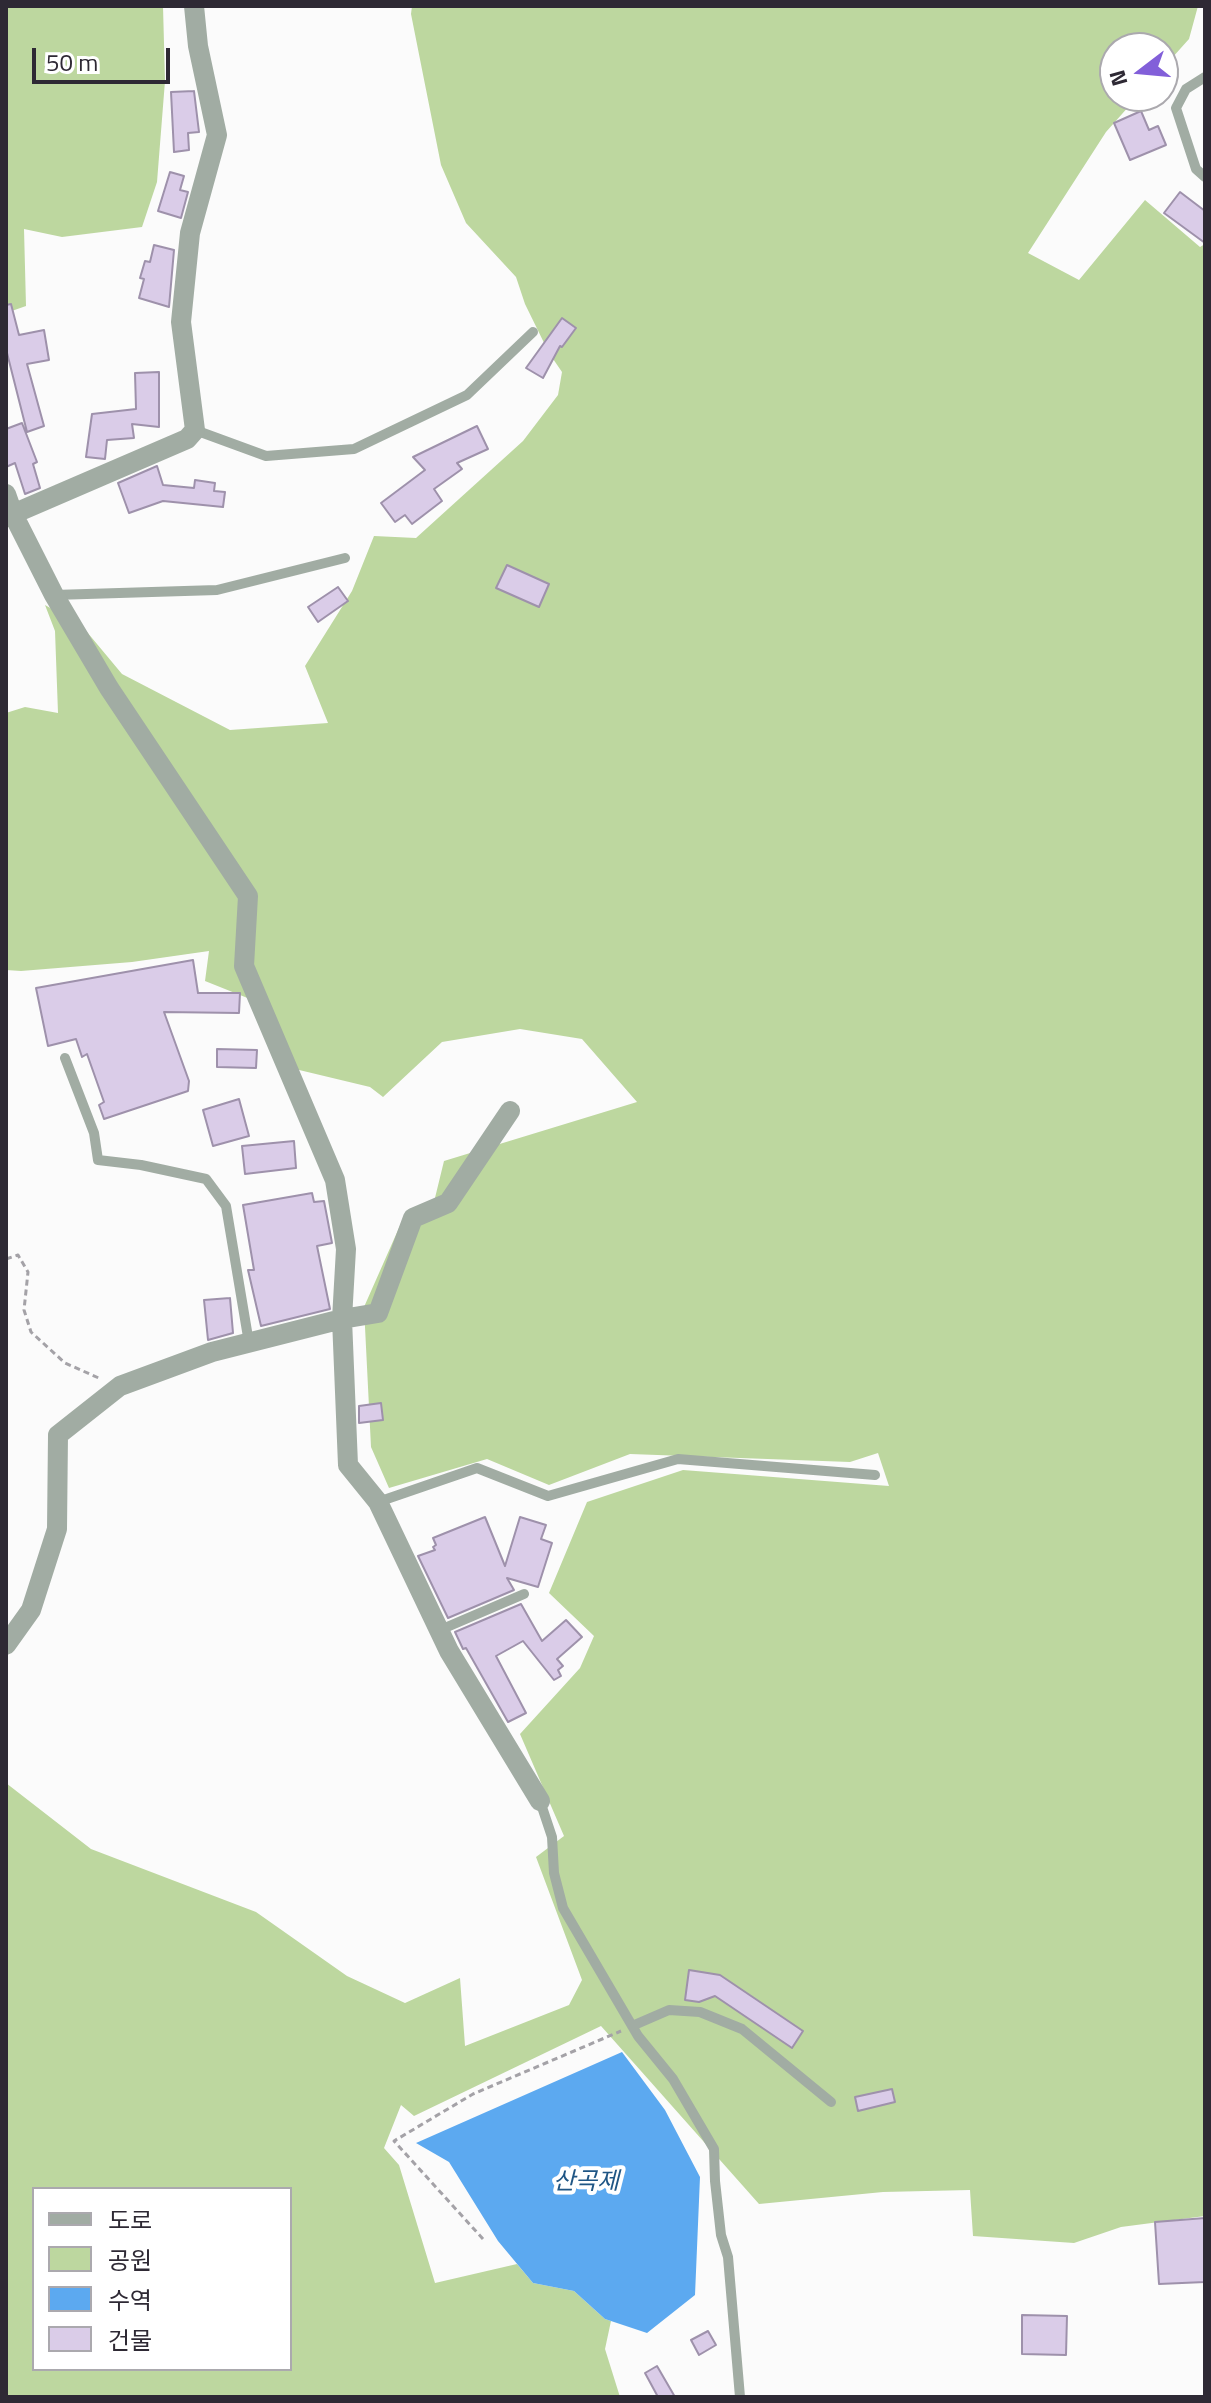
<!DOCTYPE html>
<meta charset="utf-8">
<style>
body{margin:0}
#map{position:relative;width:1211px;height:2403px;overflow:hidden;background:#fbfbfb;font-family:"Titillium Web","Noto Sans KR",sans-serif}
canvas{display:block}
.frame{position:absolute;inset:0;border:8px solid #2e2934;pointer-events:none}
.legend{position:absolute;left:32px;top:2187px;width:260px;height:184px;box-sizing:border-box;background:#fff;border:2px solid #aba9ae;margin:0;padding:10px 14px;list-style:none;font-size:24px;color:#2e2934}
.legend li{display:flex;align-items:center;gap:16px;height:40px}
.legend b{width:40px;border:2px solid #aba9ae}
.north{position:absolute;left:1099px;top:32px;width:80px;height:80px;box-sizing:border-box;background:#fff;border:2px solid #aba9ae;border-radius:50%;rotate:254deg;font-size:22px;font-weight:700;line-height:32px;text-align:center;color:#2e2934}
.north::after{content:'';display:block;margin:auto;width:28px;height:36px;background:#825fd9;clip-path:polygon(50% 0,100% 100%,50% 72%,0 100%)}
.scale{position:absolute;left:32px;top:48px;width:138px;height:36px;box-sizing:border-box;border:4px solid #2e2934;border-top:0;padding-left:10px;font-size:24px;line-height:28px;white-space:nowrap;color:#2e2934;-webkit-text-stroke:6px #fff;paint-order:stroke}
</style>
<div id="map">
<canvas width="1211" height="2403"></canvas>
<div class="frame"></div>
<ul class="legend">
<li><b style="height:10px;background:#a1aca3"></b>도로</li>
<li><b style="height:22px;background:#bdd79f"></b>공원</li>
<li><b style="height:22px;background:#5ca9f0"></b>수역</li>
<li><b style="height:22px;background:#dacce8"></b>건물</li>
</ul>
<div class="north">N</div>
<div class="scale">50 m</div>
</div>
<script>
const context = document.querySelector('canvas').getContext('2d');
context.lineJoin = 'round';
function fillPath(path, color) {
  context.fillStyle = color;
  context.fill(path, 'evenodd');
}
function poly(rows) {
  const path = new Path2D();
  for (const r of rows) {
    path.moveTo(r[0], r[1]);
    for (let i = 2; i < r.length; i += 2) path.lineTo(r[i], r[i + 1]);
  }
  return path;
}
function trace(path, color, width, dash) {
  context.strokeStyle = color;
  context.lineWidth = width;
  context.lineCap = dash ? 'butt' : 'round';
  context.setLineDash(dash || []);
  context.stroke(path);
}
function write(font, color, halo, rows, align = 'center') {
  context.font = font + ' "Titillium Web","Noto Sans KR",sans-serif';
  context.lineWidth = 8;
  context.setLineDash([]);
  context.textBaseline = 'middle';
  context.strokeStyle = halo;
  context.fillStyle = color;
  for (const [text, x, y, turn = 0] of rows) {
    context.save();
    context.translate(x, y);
    context.rotate((+turn || 0) * Math.PI / 180);
    context.textAlign = isNaN(turn) ? turn : align;
    if (halo) context.strokeText(text, 0, 0);
    context.fillText(text, 0, 0);
    context.restore();
  }
}
fillPath(poly([
 [6,6,163,6,165,81,157,182,142,227,62,237,24,229,26,306,6,313],
 [412,6,1198,6,1189,39,1163,68,1163,48,1115,48,1115,96,1138,96,1106,132,1028,253,1079,280,1145,200,1200,247,1205,244,1205,2216,1121,2227,1074,2243,973,2236,970,2190,883,2192,759,2204,601,2026,414,2116,401,2105,384,2148,399,2165,435,2283,517,2264,533,2283,574,2291,605,2319,611,2321,605,2349,620,2397,6,2397,6,1783,91,1849,256,1912,347,1976,405,2003,460,1978,465,2046,569,2005,582,1980,536,1857,564,1836,520,1734,580,1668,594,1636,549,1593,587,1502,683,1470,889,1486,878,1453,850,1462,630,1454,549,1485,487,1459,389,1488,371,1447,364,1307,406,1212,434,1202,444,1161,637,1102,582,1039,520,1029,442,1042,383,1097,370,1087,295,1069,250,999,205,981,209,951,132,962,21,971,6,970,6,713,25,707,58,713,55,631,45,605,82,626,122,674,230,730,328,723,305,666,352,591,374,536,416,538,523,441,558,395,562,372,549,353,525,304,516,277,466,223,441,165,411,14],
 [34,2189,290,2189,290,2369,34,2369]
]), '#bdd79f');
fillPath(poly([
 [622,2052,665,2110,700,2177,695,2295,647,2333,605,2319,574,2291,533,2283,498,2241,449,2162,416,2143]
]), '#5ca9f0');
const building = poly([
 [194,91,199,132,188,133,189,150,174,152,171,92,194,91],
 [1141,111,1149,130,1158,126,1166,145,1130,160,1114,123,1141,111],
 [170,172,184,176,180,190,188,192,181,218,158,211,170,172],
 [1180,192,1205,211,1205,243,1164,213,1180,192],
 [154,245,174,250,169,307,139,298,144,279,140,278,145,261,150,262,154,245],
 [11,304,19,335,44,330,49,360,27,364,44,426,27,432,6,349,6,305,11,304],
 [562,318,576,328,562,347,560,346,543,378,526,368,562,318],
 [159,372,159,427,132,424,134,438,107,440,105,459,86,457,92,414,136,409,135,373,159,372],
 [22,423,37,462,33,464,40,488,25,494,15,463,6,467,6,429,22,423],
 [477,426,488,449,457,463,462,469,434,489,442,501,412,524,405,515,395,522,381,503,425,470,413,457,477,426],
 [157,466,163,485,194,488,195,480,215,483,214,491,225,492,223,507,163,501,129,513,118,483,157,466],
 [507,565,549,584,539,607,496,588,507,565],
 [338,587,348,601,318,622,308,607,338,587],
 [193,960,198,993,240,993,239,1013,164,1012,189,1081,188,1091,104,1119,99,1105,104,1102,87,1054,82,1057,76,1039,48,1046,36,988,193,960],
 [217,1049,257,1050,256,1068,217,1067,217,1049],
 [239,1099,249,1136,213,1146,203,1110,239,1099],
 [294,1141,296,1168,245,1174,242,1146,294,1141],
 [312,1193,314,1202,324,1201,332,1243,317,1246,330,1309,261,1326,248,1270,254,1270,243,1205,312,1193],
 [230,1298,233,1333,208,1340,204,1300,230,1298],
 [381,1403,383,1420,359,1423,359,1406,381,1403],
 [485,1517,505,1566,520,1517,546,1525,541,1539,552,1543,538,1587,507,1578,514,1590,448,1618,418,1556,435,1550,433,1547,436,1545,433,1538,485,1517],
 [521,1604,542,1641,566,1620,582,1637,557,1659,563,1666,558,1670,561,1676,554,1680,523,1641,496,1656,526,1713,508,1722,466,1648,463,1649,455,1632,521,1604],
 [689,1970,720,1975,803,2031,792,2048,715,1996,699,2002,685,2000,689,1970],
 [892,2089,895,2102,858,2111,855,2097,892,2089],
 [1205,2218,1205,2282,1159,2284,1155,2222,1205,2218],
 [1022,2315,1067,2316,1066,2355,1022,2354,1022,2315],
 [708,2331,716,2345,699,2355,691,2340,708,2331],
 [657,2366,675,2397,658,2397,645,2373,657,2366]
]);
fillPath(building, '#dacce8');
trace(building, '#9e91ab', 2);
trace(poly([
 [6,1259,18,1255,28,1272,24,1310,31,1332,65,1363,101,1379],
 [483,2239,394,2141,473,2094,621,2031]
]), '#a4a2a7', 3, [6, 4]);
trace(poly([
 [1205,77,1186,89,1176,108,1196,169,1205,177],
 [195,430,266,456,354,449,467,395,533,332],
 [54,595,217,590,345,558],
 [65,1058,94,1133,98,1160,141,1165,206,1179,226,1206,249,1343],
 [378,1502,477,1468,548,1496,678,1459,875,1475],
 [440,1630,524,1594],
 [540,1801,552,1837,554,1873,563,1908,638,2036,673,2079,714,2149,715,2181,721,2235,728,2257,740,2397],
 [632,2026,669,2010,700,2012,742,2029,831,2102]
]), '#a1aca3', 10);
trace(poly([
 [6,494,13,514,54,595,109,688,248,896,244,966,335,1180,346,1249,342,1319,348,1465,378,1502,449,1651,540,1801],
 [6,517,187,439,195,430,181,322,190,233,217,135,198,46,194,6],
 [6,1645,31,1610,57,1529,58,1435,120,1386,212,1352,342,1319,378,1313,413,1218,448,1203,510,1111]
]), '#a1aca3', 20);
write('italic 24px', '#205685', '#fff', [
 ["산곡제",586,2183]
]);
</script>
